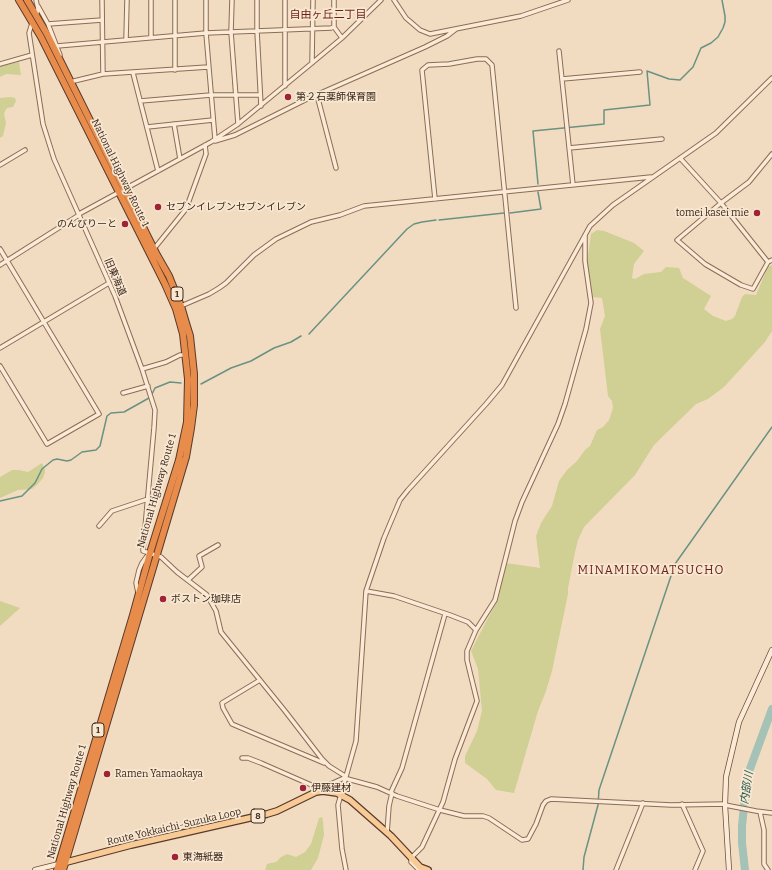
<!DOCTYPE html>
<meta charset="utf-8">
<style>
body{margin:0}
canvas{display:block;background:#f1dcc1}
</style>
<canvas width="772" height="870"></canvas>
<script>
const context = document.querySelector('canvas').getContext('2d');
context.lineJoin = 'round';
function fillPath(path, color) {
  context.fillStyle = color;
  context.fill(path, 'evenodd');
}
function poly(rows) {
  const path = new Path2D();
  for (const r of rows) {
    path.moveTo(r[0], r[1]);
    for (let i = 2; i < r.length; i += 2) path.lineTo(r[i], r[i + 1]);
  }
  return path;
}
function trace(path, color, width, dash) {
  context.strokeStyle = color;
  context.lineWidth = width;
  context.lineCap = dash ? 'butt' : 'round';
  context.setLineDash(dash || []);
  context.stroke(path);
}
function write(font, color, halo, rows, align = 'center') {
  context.font = font + ' Bitter,"Noto Sans JP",serif';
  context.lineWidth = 3.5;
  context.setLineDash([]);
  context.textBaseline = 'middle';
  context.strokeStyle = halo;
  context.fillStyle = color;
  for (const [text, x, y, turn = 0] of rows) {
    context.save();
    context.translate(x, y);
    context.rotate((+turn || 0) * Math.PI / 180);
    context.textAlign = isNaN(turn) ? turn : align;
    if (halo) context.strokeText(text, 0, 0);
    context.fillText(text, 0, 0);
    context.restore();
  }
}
fillPath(poly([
 [19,62,21,75,6,74,0,77,0,66],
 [11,97,15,98,16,101,13,107,7,108,5,111,4,114,6,123,3,136,0,138,0,98],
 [597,230,604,231,634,243,644,251,634,264,632,278,635,279,644,274,661,272,666,267,679,268,683,278,711,296,704,309,713,316,726,321,732,319,735,316,742,297,745,294,756,295,768,267,772,265,772,331,765,342,724,387,708,399,696,404,654,445,635,475,584,527,578,540,575,552,568,588,568,594,552,671,546,691,538,711,514,793,496,790,487,779,465,763,465,756,477,731,482,711,478,669,471,651,488,618,498,600,506,563,540,568,536,536,541,523,552,506,559,481,567,470,577,461,585,450,590,446,597,430,603,427,609,420,613,408,612,401,608,396,600,329,605,316,602,298,593,297,587,264,591,234],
 [42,463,45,469,45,472,43,478,37,485,32,489,18,490,0,498,0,477,12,470,19,470,28,472],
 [0,601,20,608,0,626],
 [322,817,323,821,324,835,318,858,311,870,265,870,267,864,276,862,281,857,287,854,296,857,305,852,311,844,319,818]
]), '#d0cf94');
trace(poly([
 [538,184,533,131,604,124,604,110,650,105,647,71,669,79,680,80,693,67,701,48,711,43,718,37,723,28,725,22,725,16,722,0],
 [510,213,541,209,538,192],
 [439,220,504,213],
 [309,334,407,229,414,224,422,222,436,220],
 [201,384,231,368,251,361,274,348,291,342,301,336],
 [152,394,155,388,170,382,181,383],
 [0,501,22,496,35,483,42,469,53,460,57,459,67,461,71,460,82,452,96,450,100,446,107,416,111,413,124,412,149,398],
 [583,870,584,857,598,805,599,790,675,564,772,427]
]), '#6a9283', 1.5);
trace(poly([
 [745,870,742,843,742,826,747,777,772,709]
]), '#a4c3b6', 8);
const street = poly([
 [36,0,38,9,36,16],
 [102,0,103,74],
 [206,0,206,33,215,139],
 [232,0,231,32,238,124],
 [257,0,257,31,261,106],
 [394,0,406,18,420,30,430,34,521,16,568,0],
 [38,6,48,24,60,55],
 [32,23,29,33,43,124,54,159,115,296,142,369,155,410,154,428,143,550,143,551,161,557,177,572,207,595,216,611,221,632,285,711,322,759,329,766,345,776],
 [48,24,102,20],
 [334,27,342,38],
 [151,37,151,0],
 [126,40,127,0],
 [57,46,206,33,331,28,334,27,334,0],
 [559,51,573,185],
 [312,63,313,0],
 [0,64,32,55],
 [175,70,175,0],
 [133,73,158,171],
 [562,79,640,72],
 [70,82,103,74,208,67],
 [285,86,285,0],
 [317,95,336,168],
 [140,101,211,95,260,95],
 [174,124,180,159],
 [147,127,213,120],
 [215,141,235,135,307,99,425,47,447,36,456,29],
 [569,148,662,139],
 [772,154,749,182,721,203,677,240,705,264,741,285,753,289,768,262,772,260],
 [680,158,721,203,768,262],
 [0,165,25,150],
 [435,199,422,70,428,65,449,64,477,59,486,59,492,65,516,308],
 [79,214,211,142,238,124,312,63,342,38,381,0],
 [0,249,99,414,47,444,0,366],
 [153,250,186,209,206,154,205,145],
 [0,265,79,215],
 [181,306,209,294,219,288,226,283,254,255,276,239,311,222,340,215,364,206,651,177],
 [0,348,109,283],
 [142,369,166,362,180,355,186,355],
 [123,393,148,386],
 [99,526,112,511,148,499],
 [188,580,202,567,199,556,218,545],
 [366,591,394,596,450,615,468,622,476,630],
 [138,593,136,583,139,570,142,563,147,556],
 [260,680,222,703,223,708,232,724,324,763],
 [242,758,248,758,261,763,309,784,318,788,320,791],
 [323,791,324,787,344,778,377,787,397,796,440,810,464,816,483,816,489,818,522,840,528,839,536,824,543,805,546,801,551,799,671,805,725,804],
 [391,792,402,768,445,614],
 [682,804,703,851,695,870],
 [725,805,756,811,772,813],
 [760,812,764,830,764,864,768,870],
 [387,833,389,806,392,793],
 [346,870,342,849,338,805,356,741,366,591,384,538,400,500,408,490,486,404,502,385,590,226,613,205,716,133,772,78],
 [419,870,411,862,411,858,422,847,443,802,455,759,477,701,467,660,467,651,476,630,495,600,515,521,522,502,558,424,565,404,586,329,591,303,585,261,585,235],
 [616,870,643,803]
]);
const secondary = poly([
 [35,870,59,864],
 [729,870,725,805,726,777,739,722,772,650]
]);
const primary = poly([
 [63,863,131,845,267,814,277,811,316,792,323,791,337,793,350,800,391,836,420,867,428,870]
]);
const highway = poly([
 [19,0,41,37,165,284,176,309,183,334,188,379,187,422,179,460,150,553,133,615,57,870],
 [27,0,47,34,157,255,169,276,181,306,186,323,190,336,194,374,194,405,191,428,186,457,63,870]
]);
trace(street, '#8c6c57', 5.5);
trace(secondary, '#6e4d3a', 6);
trace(primary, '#5a3a2c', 8);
trace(highway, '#5a3a2c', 8);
trace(street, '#fbead5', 3.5);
trace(secondary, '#fbead5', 4.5);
trace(primary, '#f8cb96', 5.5);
trace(highway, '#e88c4b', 6);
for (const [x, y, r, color] of [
 [288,97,4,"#a02235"],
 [158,207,4,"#a02235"],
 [757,213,4,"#a02235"],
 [125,224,4,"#a02235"],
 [163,599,4,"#a02235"],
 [107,774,4,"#a02235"],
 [303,788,4,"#a02235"],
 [175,857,4,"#a02235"]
]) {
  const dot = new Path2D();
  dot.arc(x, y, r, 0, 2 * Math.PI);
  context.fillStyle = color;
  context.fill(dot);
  trace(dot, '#f8e7d1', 1.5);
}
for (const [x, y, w] of [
 [177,294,12],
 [98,730,12],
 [258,816,14]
]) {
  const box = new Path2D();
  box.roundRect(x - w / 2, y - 7, w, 14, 3);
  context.fillStyle = '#f8e7d1';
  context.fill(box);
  trace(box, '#3b271c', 1);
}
write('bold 9px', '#3b271c', null, [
 ["1",177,294],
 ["1",98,730],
 ["8",258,816]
]);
write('10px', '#3b271c', '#f8e7d1', [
 ["第２石薬師保育園",296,97],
 ["セブンイレブンセブンイレブン",166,207],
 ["tomei kasei mie",749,213,"right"],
 ["のんびりーと",117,224,"right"],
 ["ボストン珈琲店",171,599],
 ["Ramen Yamaokaya",115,774],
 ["伊藤建材",311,788],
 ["東海紙器",183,857]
], 'left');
write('10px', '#3b271c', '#f8e7d1', [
 ["National Highway Route 1",120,173,64],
 ["旧東海道",115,277,67],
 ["National Highway Route 1",157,491,-74],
 ["National Highway Route 1",67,802,-74],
 ["Route Yokkaichi-Suzuka Loop",174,827,-13]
]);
write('11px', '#6b1e18', '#f8e7d1', [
 ["自由ヶ丘二丁目",328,15]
]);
write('italic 11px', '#2a5c52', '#f8e7d1', [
 ["内部川",747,788,-81]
]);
context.letterSpacing = '1px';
write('12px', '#6b1e18', '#f8e7d1', [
 ["MINAMIKOMATSUCHO",651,571]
]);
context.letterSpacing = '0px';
</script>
